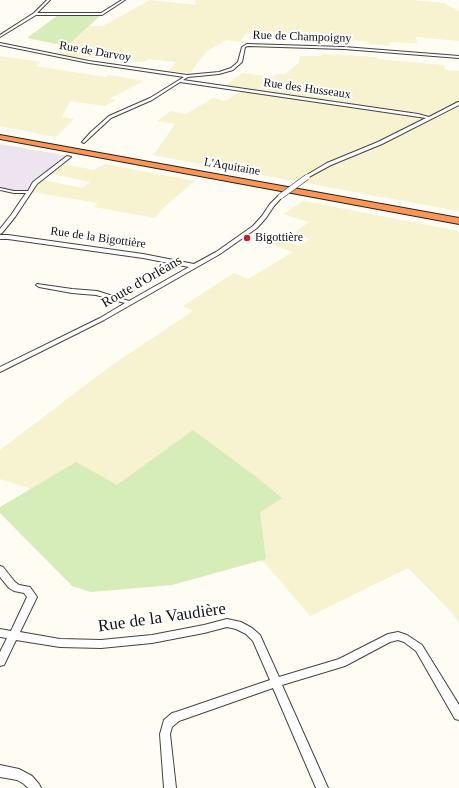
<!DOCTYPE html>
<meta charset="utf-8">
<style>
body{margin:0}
canvas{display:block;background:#fffcf3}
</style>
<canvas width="459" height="788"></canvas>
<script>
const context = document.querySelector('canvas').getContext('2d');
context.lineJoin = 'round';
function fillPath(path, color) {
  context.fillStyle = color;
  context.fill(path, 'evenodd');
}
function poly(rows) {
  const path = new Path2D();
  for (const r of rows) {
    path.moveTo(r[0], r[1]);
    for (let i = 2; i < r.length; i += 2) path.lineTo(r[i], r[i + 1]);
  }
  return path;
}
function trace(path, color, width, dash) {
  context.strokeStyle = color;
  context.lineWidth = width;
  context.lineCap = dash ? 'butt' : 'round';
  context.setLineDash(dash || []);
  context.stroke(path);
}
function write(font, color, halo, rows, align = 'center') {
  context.font = font + ' Georgia,serif';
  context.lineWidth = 4;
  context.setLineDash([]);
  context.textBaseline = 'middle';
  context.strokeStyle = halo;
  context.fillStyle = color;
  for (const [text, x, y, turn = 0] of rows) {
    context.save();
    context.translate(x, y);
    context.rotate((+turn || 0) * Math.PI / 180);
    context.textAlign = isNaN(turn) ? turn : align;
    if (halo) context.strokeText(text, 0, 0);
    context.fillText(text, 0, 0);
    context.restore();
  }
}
fillPath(poly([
 [0,144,68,156,33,180,24,194,0,188]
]), '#ede4ef');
fillPath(poly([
 [150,0,196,5,195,0,411,0,444,3,459,11,459,41,416,37,417,43,390,42,389,46,369,44,368,41,332,40,332,37,320,37,319,32,296,32,295,36,246,33,240,42,226,40,206,52,190,73,168,71,176,62,148,59,144,62,79,57,76,58,56,54,89,26,103,26],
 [322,54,378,57,377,59,444,65,445,70,459,71,459,211,152,155,157,150,175,124,157,121,171,111,186,114,213,98,226,101,243,90,225,86,242,73,273,77,277,74,285,74,299,63,300,56,321,56],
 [0,56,41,62,35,66,105,77,109,75,144,81,109,99,116,100,105,106,70,101,62,117,74,119,56,137,0,126],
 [64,164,94,170,105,164,195,181,162,209,155,218,94,207,98,203,32,192,43,180,82,188,90,182,52,174],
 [303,201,459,231,459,623,452,613,408,568,310,616,265,563,0,479,0,450,112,365,193,311,183,306,234,273,248,279,293,252,251,236,259,231,299,246,310,239,294,233,309,222,283,214]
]), '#f7f2d0');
fillPath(poly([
 [58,15,101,15,67,46,27,38],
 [193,430,255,476,282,498,260,512,266,559,172,585,91,592,72,586,0,513,0,507,76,462,117,485]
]), '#d7edb9');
const minor = poly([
 [47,0,50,0,37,13,101,13,122,0,125,0,102,15,36,15,0,37,0,35,34,13,47,0],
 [0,43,89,61,187,75,219,72,231,68,238,62,242,47,247,44,344,47,459,56,459,58,344,49,248,46,245,47,242,62,233,70,219,74,188,77,183,80,418,114,429,117,458,102,459,102,459,105,382,144,331,165,307,178,305,178,305,176,327,163,378,142,426,118,180,82,152,100,111,118,84,143,82,142,91,132,109,116,150,98,184,77,89,63,0,45,0,43],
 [67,156,71,157,37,184,15,217,2,233,0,234,0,229,11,215,26,193,14,193,0,190,0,188,14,191,28,191,33,182,67,156],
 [279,195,283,196,274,206,266,218,257,228,220,254,104,320,0,372,0,367,100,318,125,303,96,295,72,293,39,287,36,285,37,284,72,289,97,291,129,301,189,267,143,258,8,239,0,239,0,235,8,235,143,254,194,264,216,252,253,226,262,216,270,204,279,195],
 [0,566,3,567,15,582,19,585,30,587,37,597,20,632,60,639,101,640,152,635,204,625,227,619,241,622,252,628,260,635,279,677,339,659,388,634,398,632,407,635,422,645,459,705,459,720,455,719,416,651,404,642,398,640,390,642,345,666,282,685,328,788,316,788,273,688,179,721,172,727,170,734,176,788,164,788,160,734,164,720,172,713,176,712,270,680,253,641,246,634,236,629,227,627,204,633,152,643,101,648,60,647,16,640,4,665,0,666,0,652,7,638,0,637,0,629,11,631,27,597,24,593,14,591,9,588,0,577,0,566],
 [0,765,19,769,32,776,39,784,41,788,28,788,24,784,17,780,0,777,0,765]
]);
const motorway = poly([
 [0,135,459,218,459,224,0,139,0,135]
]);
trace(minor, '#434343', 2);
trace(motorway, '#212121', 2);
fillPath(minor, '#fff');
fillPath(motorway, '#fc9654');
const minorBridge = poly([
 [281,196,307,177]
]);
trace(minorBridge, '#434343', 6, []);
trace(minorBridge, '#fff', 5);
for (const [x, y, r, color] of [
 [247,238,4,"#c91e31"]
]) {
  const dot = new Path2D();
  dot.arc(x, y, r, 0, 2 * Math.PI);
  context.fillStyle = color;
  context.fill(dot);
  trace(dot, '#fff', 1.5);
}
write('12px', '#101010', '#fff', [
 ["Rue de Champoigny",302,37,2],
 ["Rue de Darvoy",95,52,10],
 ["Rue des Husseaux",307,89,8],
 ["L'Aquitaine",232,167,10],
 ["Rue de la Bigottière",98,238,8]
]);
write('12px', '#101010', '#fff', [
 ["Bigottière",255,238]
], 'left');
write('14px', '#101010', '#fff', [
 ["Route d'Orléans",142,282,-30]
]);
write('17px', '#101010', '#fff', [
 ["Rue de la Vaudière",162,618,-8]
]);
</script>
